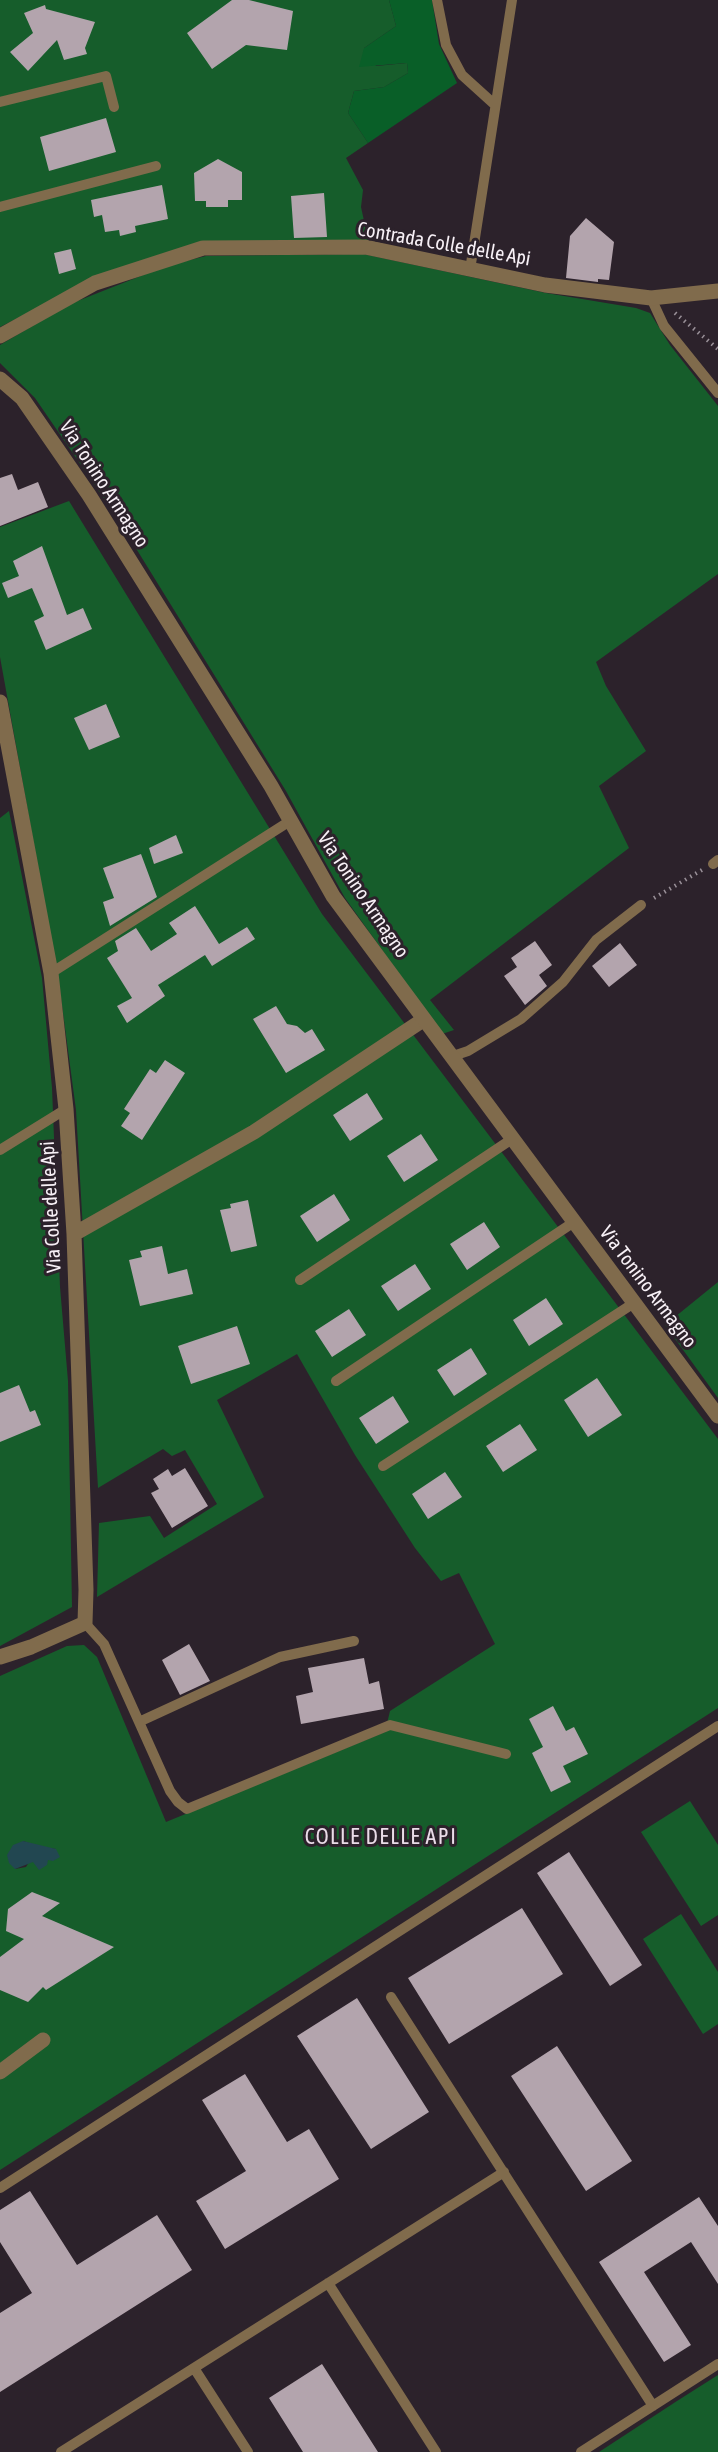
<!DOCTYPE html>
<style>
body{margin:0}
canvas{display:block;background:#2c222b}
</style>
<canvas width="718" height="2452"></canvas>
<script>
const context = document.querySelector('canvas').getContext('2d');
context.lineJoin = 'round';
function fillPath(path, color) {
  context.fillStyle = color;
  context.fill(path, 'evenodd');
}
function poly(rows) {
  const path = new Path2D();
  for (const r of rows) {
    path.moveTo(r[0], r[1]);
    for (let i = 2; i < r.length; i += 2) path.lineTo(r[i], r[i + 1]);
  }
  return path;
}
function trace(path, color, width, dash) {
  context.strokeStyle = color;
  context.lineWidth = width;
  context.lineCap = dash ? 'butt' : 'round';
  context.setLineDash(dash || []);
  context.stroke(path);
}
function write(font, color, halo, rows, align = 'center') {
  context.font = font + ' "Asap Condensed",sans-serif';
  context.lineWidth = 6;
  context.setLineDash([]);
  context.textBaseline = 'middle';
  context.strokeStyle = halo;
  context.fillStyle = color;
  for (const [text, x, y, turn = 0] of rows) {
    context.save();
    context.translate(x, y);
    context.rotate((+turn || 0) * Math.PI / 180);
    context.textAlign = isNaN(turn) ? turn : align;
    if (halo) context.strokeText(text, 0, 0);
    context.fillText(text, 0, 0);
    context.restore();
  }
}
fillPath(poly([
 [0,0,389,0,396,26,364,48,376,66,407,63,408,73,384,87,354,91,348,113,368,143,346,158,363,190,361,207,369,244,202,246,93,280,0,327],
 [363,254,546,293,636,308,650,313,670,345,718,406,718,574,596,662,606,686,646,751,599,786,629,848,430,1000,454,1030,442,1034,345,898,286,791,116,516,35,398,0,363,0,345,70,304,166,266,206,256],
 [69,501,322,914,718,1439,718,1708,0,2170,0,1676,67,1646,84,1645,97,1657,166,1822,385,1732,390,1711,495,1644,459,1573,441,1581,415,1548,355,1455,297,1354,217,1400,264,1497,97,1597,99,1523,150,1516,164,1538,217,1504,185,1450,172,1456,163,1449,98,1488,76,1110,59,983,0,657,0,527],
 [23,1841,41,1847,56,1849,48,1859,29,1862,26,1867,15,1869],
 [9,811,42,978,52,1088,60,1287,68,1381,72,1607,0,1646,0,818],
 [718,1282,718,1398,665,1325],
 [690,1801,718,1845,718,1915,701,1926,641,1832],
 [681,1914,718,1972,718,2024,703,2034,643,1939],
 [718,2375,718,2452,599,2452,677,2401]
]), '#165d2b');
fillPath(poly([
 [389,0,432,0,439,44,457,83,368,143,348,113,354,91,384,87,408,73,407,63,359,67,364,48,396,26]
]), '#095f28');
fillPath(poly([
 [23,1841,56,1849,60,1857,53,1861,48,1860,47,1865,39,1870,33,1862,15,1869,9,1863,7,1855,13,1845]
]), '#224751');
fillPath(poly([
 [232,0,249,0,293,11,287,50,246,45,212,69,187,33],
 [45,5,46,9,95,22,85,48,87,54,64,60,57,40,28,71,10,52,33,33,24,13],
 [106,118,116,152,49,171,40,137],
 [218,159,242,172,242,200,228,200,228,207,206,207,206,201,195,201,194,173],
 [162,185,168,219,135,226,136,232,120,236,119,230,105,232,102,215,94,217,91,200],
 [324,193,327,237,294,238,291,196],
 [586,218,614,242,609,280,598,279,598,282,566,278,570,236],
 [71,249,76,269,59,274,54,253],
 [12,474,18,490,38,482,48,507,0,526,0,478],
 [42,546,67,615,83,608,92,629,46,650,34,621,44,616,32,588,8,598,2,583,19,576,13,561],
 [106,704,120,737,89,750,74,718],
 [176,835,183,853,154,864,149,848],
 [141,854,157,897,110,926,103,902,114,898,103,868],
 [195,906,219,944,247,927,255,939,212,966,205,955,158,985,165,996,127,1023,117,1006,132,998,107,958,118,951,115,941,136,928,151,951,177,934,169,923],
 [535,941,552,965,539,975,547,986,525,1005,504,976,517,967,511,958],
 [620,943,637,965,609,987,592,966],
 [276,1006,287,1024,297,1026,305,1033,312,1029,325,1050,286,1073,253,1019],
 [165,1060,185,1073,142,1140,121,1126,130,1113,124,1109,150,1069,156,1073],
 [367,1093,383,1119,350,1141,333,1115],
 [421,1134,438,1160,404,1182,387,1156],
 [334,1194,350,1220,317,1242,300,1216],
 [248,1200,257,1246,231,1252,220,1210,231,1208,230,1204],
 [484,1222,500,1247,467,1270,450,1244],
 [162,1246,168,1274,187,1269,193,1294,140,1306,129,1260,142,1257,140,1251],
 [415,1264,431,1289,398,1311,381,1286],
 [546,1298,563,1324,529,1346,513,1320],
 [349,1309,366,1335,332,1357,315,1331],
 [237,1326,250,1364,191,1384,178,1346],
 [471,1348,487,1374,454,1396,437,1370],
 [597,1378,622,1415,588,1437,564,1400],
 [19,1385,30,1412,35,1410,41,1425,0,1442,0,1393],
 [393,1396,409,1422,376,1444,359,1418],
 [520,1424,537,1450,503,1472,486,1446],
 [185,1468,208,1506,172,1528,151,1493,159,1489,153,1479,168,1469,172,1476],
 [445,1472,462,1497,428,1519,412,1494],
 [189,1644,210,1681,180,1695,162,1660],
 [364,1658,369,1684,379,1681,384,1709,301,1724,296,1696,313,1692,308,1668],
 [553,1706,566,1731,574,1727,588,1754,563,1766,571,1782,551,1792,532,1753,543,1747,529,1719],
 [569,1852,642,1965,610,1986,537,1873],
 [32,1892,60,1903,42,1916,114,1947,46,1990,43,1987,28,2002,0,1990,0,1957,24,1939,6,1931,8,1909],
 [522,1908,563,1974,449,2044,408,1978],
 [357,1998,429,2112,371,2149,297,2036],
 [557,2046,632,2161,586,2191,511,2076],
 [245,2074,287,2142,309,2129,339,2179,225,2249,196,2201,246,2171,202,2100],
 [30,2191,77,2265,157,2215,192,2270,0,2392,0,2313,32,2293,0,2242,0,2210],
 [699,2197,718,2226,718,2284,691,2242,644,2272,691,2345,664,2362,599,2262],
 [322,2364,378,2452,303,2452,269,2398]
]), '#b3a4ad');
trace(poly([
 [675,313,718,349],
 [654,898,702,870]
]), '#999098', 4, [1.5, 4.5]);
trace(poly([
 [437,0,446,45,462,75,494,104],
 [0,102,106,76,114,107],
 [0,207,156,166],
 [470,270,512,0],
 [651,298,664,326,718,393],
 [713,864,718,860],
 [51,973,290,821],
 [450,1057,468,1051,521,1019,563,982,596,940,641,905],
 [0,1150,66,1109],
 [300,1280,512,1139],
 [336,1381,574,1222],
 [383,1466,634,1303],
 [85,1623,104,1644,170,1791,178,1802,187,1809,390,1725,506,1754],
 [141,1721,280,1657,354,1641],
 [391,1997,653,2406],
 [0,2188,718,1726],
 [328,2283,436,2452],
 [194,2368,248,2452],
 [61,2452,504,2172],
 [581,2452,718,2364]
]), '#806b4c', 10);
trace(poly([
 [0,336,95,283,203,248,365,247,545,285,651,298,718,291],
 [0,702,51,973,66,1109,74,1234,86,1590,85,1623,31,1647,0,1657],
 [74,1234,254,1132,423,1020],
 [0,2072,43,2040]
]), '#806b4c', 15);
trace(poly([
 [0,379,22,398,89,495,271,786,333,896,718,1416]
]), '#806b4c', 15);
write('20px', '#f7f0f6', '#2c222b', [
 ["Contrada Colle delle Api",444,244,10],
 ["Via Tonino Armagno",104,484,57],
 ["Via Tonino Armagno",363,895,56],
 ["Via Colle delle Api",51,1207,-93],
 ["Via Tonino Armagno",648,1287,53]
]);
context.letterSpacing = '1.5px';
write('22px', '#eadce8', '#2c222b', [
 ["COLLE DELLE API",381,1837]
]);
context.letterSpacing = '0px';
</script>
